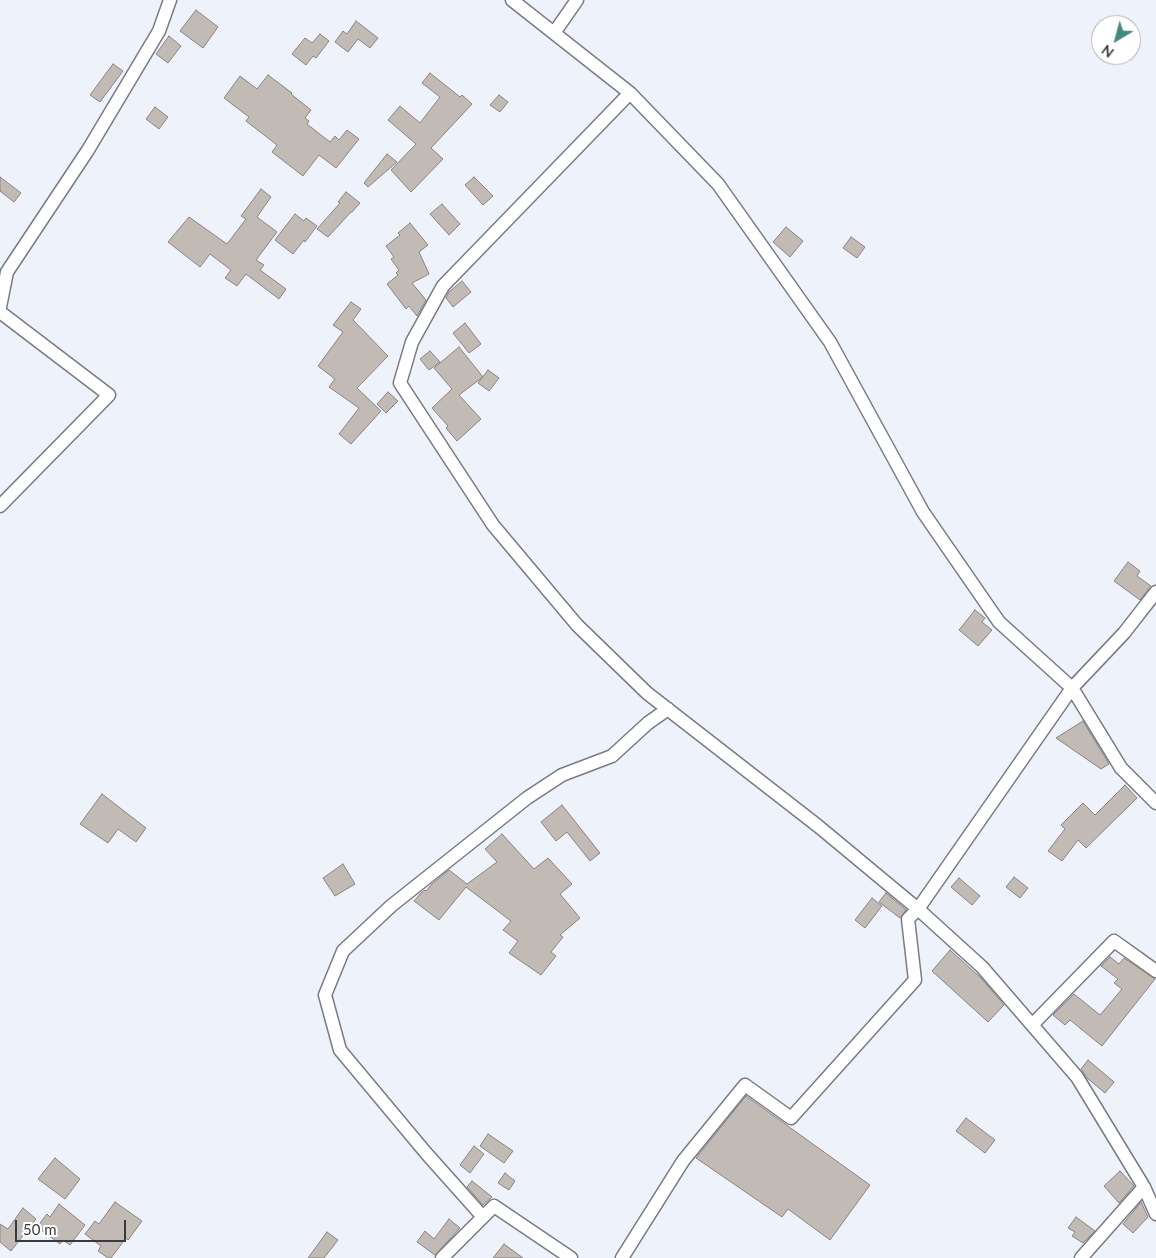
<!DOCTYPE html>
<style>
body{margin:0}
#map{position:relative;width:1156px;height:1258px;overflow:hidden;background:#eef2fb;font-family:Lato,sans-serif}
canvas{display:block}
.north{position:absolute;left:1091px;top:15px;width:50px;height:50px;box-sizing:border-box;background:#fff;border:1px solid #afb0b1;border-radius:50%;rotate:217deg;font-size:14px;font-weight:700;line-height:20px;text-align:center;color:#383a3d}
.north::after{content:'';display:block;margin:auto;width:18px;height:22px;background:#44897e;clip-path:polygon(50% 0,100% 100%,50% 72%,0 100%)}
.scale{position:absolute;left:15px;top:1220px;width:111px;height:22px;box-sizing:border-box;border:2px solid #383a3d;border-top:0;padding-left:6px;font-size:15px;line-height:18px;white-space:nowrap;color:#383a3d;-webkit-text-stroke:4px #fff;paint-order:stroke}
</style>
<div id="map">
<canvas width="1156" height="1258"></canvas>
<div class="north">N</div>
<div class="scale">50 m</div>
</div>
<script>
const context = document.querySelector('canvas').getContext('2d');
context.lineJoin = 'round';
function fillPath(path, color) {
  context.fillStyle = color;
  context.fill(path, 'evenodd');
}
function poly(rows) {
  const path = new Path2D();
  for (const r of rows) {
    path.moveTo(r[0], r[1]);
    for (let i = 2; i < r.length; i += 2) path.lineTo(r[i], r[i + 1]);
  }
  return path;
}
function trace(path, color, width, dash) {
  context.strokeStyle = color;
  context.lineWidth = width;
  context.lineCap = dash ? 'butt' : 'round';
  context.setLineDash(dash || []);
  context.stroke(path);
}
const building = poly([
 [196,10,218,27,203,48,180,31,196,10],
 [356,21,378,38,370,48,358,39,348,52,335,42,343,31,347,34,356,21],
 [320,34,329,41,316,58,313,56,306,65,292,54,305,38,312,43,320,34],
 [169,36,181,46,168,63,156,54,169,36],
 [113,64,123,71,100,102,90,95,113,64],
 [430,73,460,97,462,95,472,104,431,148,443,159,411,192,391,170,416,144,388,120,400,106,420,123,440,97,422,83,430,73],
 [268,75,292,93,291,94,311,110,305,118,309,121,307,124,330,142,335,136,339,140,347,130,359,139,336,168,319,155,303,176,272,152,277,145,246,121,249,117,224,98,240,76,257,89,268,75],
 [499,95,508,102,500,112,490,105,499,95],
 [155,107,168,117,159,129,146,119,155,107],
 [387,154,397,162,368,187,364,183,387,154],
 [0,177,21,193,14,202,0,191,0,177],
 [474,177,493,196,483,205,465,185,474,177],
 [261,189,271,197,257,217,277,232,256,260,264,265,260,270,286,289,279,299,246,274,237,286,225,278,231,270,210,254,200,267,168,242,189,217,227,244,246,219,241,216,261,189],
 [346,192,360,203,352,212,351,212,328,237,317,229,340,203,338,202,346,192],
 [442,204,460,224,449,235,430,214,442,204],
 [295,214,304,221,306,218,317,226,305,242,304,240,293,254,275,240,295,214],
 [410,223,428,245,419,252,429,274,412,283,426,300,417,316,409,306,406,309,387,284,398,275,396,273,399,270,391,259,394,257,386,246,400,235,398,233,410,223],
 [786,227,803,241,790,257,773,242,786,227],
 [851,237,865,247,857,258,843,248,851,237],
 [462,281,471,292,453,307,446,298,449,292,462,281],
 [351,302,361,309,353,320,388,356,357,388,381,411,351,444,339,434,359,408,329,387,335,379,318,366,343,332,333,325,351,302],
 [465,323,481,344,469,353,453,333,465,323],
 [459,347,483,377,459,395,481,419,457,441,446,428,448,426,432,408,452,389,434,368,459,347],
 [430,351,440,362,429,370,420,359,430,351],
 [488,370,499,378,489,391,478,383,488,370],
 [388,392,398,401,386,413,377,404,388,392],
 [1128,562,1140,571,1137,576,1151,586,1140,600,1114,581,1128,562],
 [975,610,985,618,982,622,992,630,978,646,959,630,975,610],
 [1083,721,1109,764,1101,769,1056,738,1083,721],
 [1125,785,1137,798,1086,848,1078,840,1062,861,1048,851,1065,829,1061,825,1083,803,1095,815,1125,785],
 [102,794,146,828,136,842,118,829,108,843,80,824,102,794],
 [562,805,600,853,590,861,567,832,556,841,541,822,562,805],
 [502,834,534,869,548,858,572,884,560,894,580,918,560,935,563,937,551,952,556,956,541,975,509,953,518,941,503,930,511,921,466,887,439,920,414,901,421,893,425,890,426,891,431,885,449,870,467,884,497,862,485,849,502,834],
 [343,864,355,884,335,896,323,878,343,864],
 [1014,877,1028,888,1020,898,1006,887,1014,877],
 [959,878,980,896,972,905,951,887,959,878],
 [886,893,906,910,900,918,879,902,886,893],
 [872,898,882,906,865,928,855,920,872,898],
 [950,950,981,978,1004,1005,988,1022,932,971,950,950],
 [1110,957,1119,964,1124,958,1155,979,1102,1046,1070,1020,1065,1025,1053,1015,1074,994,1100,1015,1122,989,1114,983,1118,979,1101,966,1110,957],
 [1088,1060,1114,1082,1105,1093,1087,1078,1081,1069,1088,1060],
 [746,1096,870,1185,830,1240,788,1209,782,1217,696,1158,746,1096],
 [966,1118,995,1140,985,1153,956,1131,966,1118],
 [488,1134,513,1151,504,1163,480,1146,488,1134],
 [474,1146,484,1154,470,1173,460,1165,474,1146],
 [55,1158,80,1179,65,1199,38,1179,55,1158],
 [1120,1171,1134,1186,1119,1203,1104,1186,1120,1171],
 [505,1173,515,1181,509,1190,498,1183,505,1173],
 [472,1181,492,1197,483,1205,467,1187,472,1181],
 [115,1202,142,1221,128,1240,126,1238,111,1258,108,1258,98,1251,101,1246,85,1234,95,1221,99,1224,115,1202],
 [1141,1202,1148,1217,1133,1233,1123,1224,1141,1202],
 [59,1204,85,1225,70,1245,63,1240,60,1244,37,1227,47,1214,50,1217,59,1204],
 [23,1208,36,1219,11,1251,0,1242,0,1224,8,1229,23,1208],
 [1076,1217,1095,1231,1083,1243,1072,1236,1075,1232,1068,1228,1076,1217],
 [449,1219,460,1228,435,1255,417,1242,425,1231,434,1239,449,1219],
 [327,1232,338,1240,324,1258,308,1258,327,1232],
 [504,1244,523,1258,493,1258,504,1244]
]);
fillPath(building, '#c2bab4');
trace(building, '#8b847e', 1);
const street = poly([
 [512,0,630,93,718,184,830,342,923,512,999,622,1072,688,1124,633,1156,592],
 [554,33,577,0],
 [630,93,443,286,412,342,400,383,493,525,577,625,647,693,818,826,918,909,982,967,1077,1077,1144,1187,1156,1214],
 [0,307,7,272,88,150,159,31,170,0],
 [0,312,109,395,0,506],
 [1032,1025,1114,941,1156,971],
 [483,1217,426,1153,340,1050,325,995,343,951,391,906,527,798,562,775,612,756,648,723,668,709],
 [442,1258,494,1206,571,1258],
 [622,1258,683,1161,745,1085,791,1118,915,980,908,919,918,909,1072,688,1121,768,1156,803],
 [1081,1258,1144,1187]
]);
trace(street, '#787b83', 15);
trace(street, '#fff', 12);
</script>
